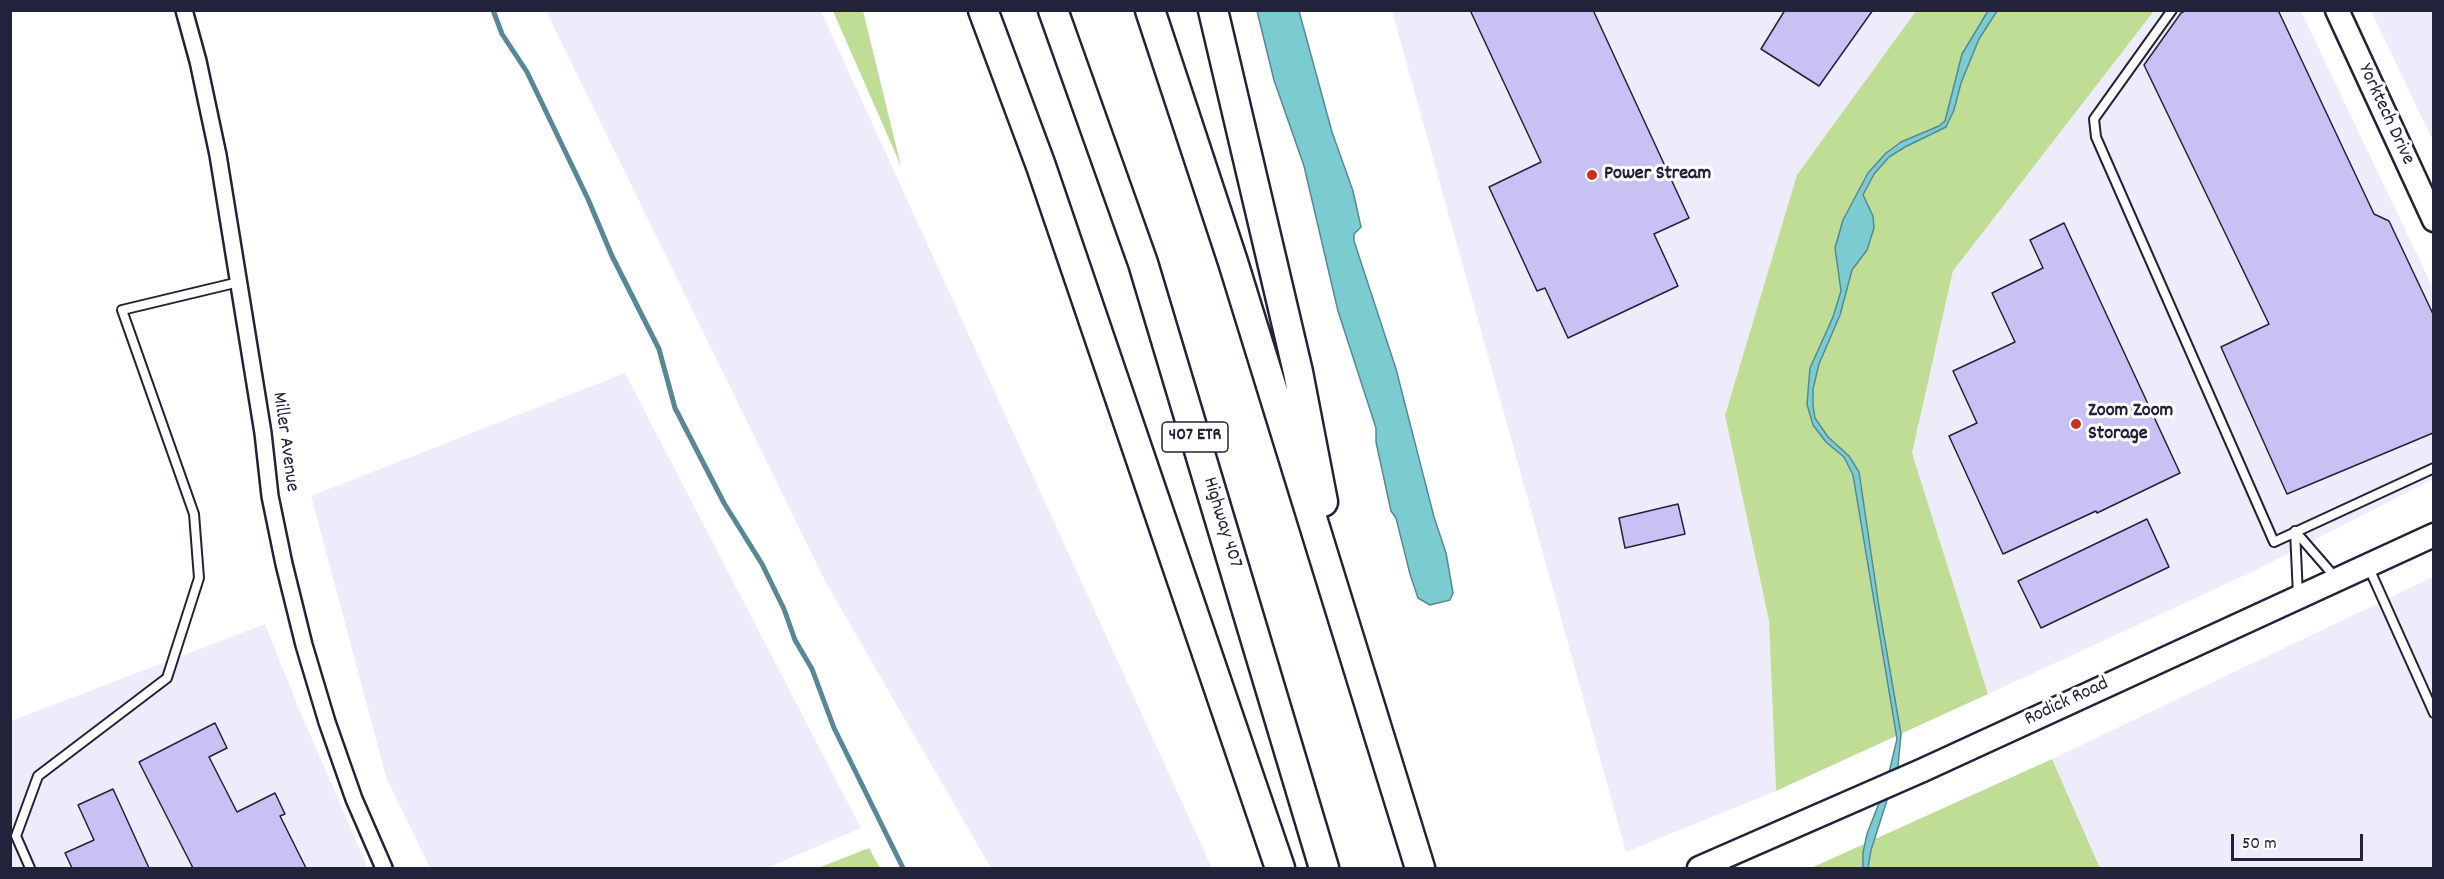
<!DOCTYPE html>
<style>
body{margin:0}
#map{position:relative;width:2444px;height:879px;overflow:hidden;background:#fff;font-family:Dekko,sans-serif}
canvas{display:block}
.frame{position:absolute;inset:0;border:12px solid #22223b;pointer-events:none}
.scale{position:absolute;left:2231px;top:834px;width:132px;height:27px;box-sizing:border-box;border:3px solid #22223b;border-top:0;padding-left:8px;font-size:18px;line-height:21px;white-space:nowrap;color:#22223b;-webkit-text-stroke:4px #fff;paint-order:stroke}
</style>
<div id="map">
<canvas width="2444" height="879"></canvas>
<div class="frame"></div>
<div class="scale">50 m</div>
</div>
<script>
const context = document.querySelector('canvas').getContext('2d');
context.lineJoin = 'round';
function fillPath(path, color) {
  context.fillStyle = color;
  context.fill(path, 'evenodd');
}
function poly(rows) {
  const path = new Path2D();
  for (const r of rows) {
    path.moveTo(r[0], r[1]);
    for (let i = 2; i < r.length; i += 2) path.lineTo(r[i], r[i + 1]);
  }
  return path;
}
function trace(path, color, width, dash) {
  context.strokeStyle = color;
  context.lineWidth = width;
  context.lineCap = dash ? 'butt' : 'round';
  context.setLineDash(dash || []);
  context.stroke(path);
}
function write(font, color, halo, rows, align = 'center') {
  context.font = font + ' Dekko,sans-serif';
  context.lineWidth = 6;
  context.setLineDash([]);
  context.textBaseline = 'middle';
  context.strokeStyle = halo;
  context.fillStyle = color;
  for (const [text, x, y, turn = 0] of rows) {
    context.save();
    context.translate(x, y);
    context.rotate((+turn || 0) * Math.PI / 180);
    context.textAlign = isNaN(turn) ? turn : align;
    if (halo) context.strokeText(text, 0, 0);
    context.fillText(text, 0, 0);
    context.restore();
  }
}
fillPath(poly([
 [546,11,821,11,1212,868,991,868,826,583],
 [1392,11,1916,11,1797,176,1725,414,1769,621,1776,791,1626,852],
 [2154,11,2301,11,2433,288,2433,479,2252,572,1988,694,1912,453,1953,271],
 [2371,11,2433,11,2433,141],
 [625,373,861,828,767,868,430,868,386,777,311,496],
 [2433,577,2433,868,2100,868,2052,759],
 [265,624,300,711,368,868,11,868,11,721]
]), '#eeecfb');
fillPath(poly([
 [833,11,863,11,901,166],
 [1916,11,2154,11,1953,271,1912,453,1988,694,1776,791,1769,621,1725,415,1797,175],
 [2052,759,2100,868,1811,868],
 [869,848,880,868,818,868]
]), '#c0dd95');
const water = poly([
 [1257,11,1299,11,1332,132,1353,191,1361,227,1354,234,1354,241,1396,369,1434,517,1446,553,1453,593,1450,600,1430,605,1418,598,1410,574,1396,518,1391,511,1376,442,1376,428,1338,311,1304,166,1274,80,1257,11],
 [1988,11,1997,11,1979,39,1961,83,1954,110,1946,127,1905,147,1889,157,1874,174,1863,195,1873,216,1874,228,1867,250,1852,270,1840,315,1819,364,1813,389,1813,406,1815,418,1828,437,1849,456,1859,472,1879,607,1901,734,1898,766,1871,850,1868,868,1863,868,1863,853,1867,834,1886,785,1897,739,1853,475,1844,457,1826,442,1813,425,1807,404,1810,368,1833,317,1841,291,1835,248,1843,220,1868,173,1886,153,1901,142,1939,126,1945,121,1962,54,1988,11]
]);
fillPath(water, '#7bccd1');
trace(water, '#578895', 1.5);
trace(poly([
 [493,10,502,34,527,72,588,199,612,256,659,349,675,408,724,503,762,564,784,609,795,640,812,669,834,728,903,868]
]), '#578895', 5);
const building = poly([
 [1470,10,1593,10,1689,218,1654,234,1678,286,1568,338,1545,288,1537,291,1489,187,1541,162,1470,10],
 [1785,10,1873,10,1819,86,1761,49,1785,10],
 [2187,10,2278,10,2374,214,2389,221,2433,314,2433,433,2287,494,2221,347,2269,324,2144,65,2181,13,2187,10],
 [2064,223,2180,473,2097,513,2096,511,2003,554,1949,436,1977,423,1953,371,2015,342,1992,293,2043,268,2030,240,2064,223],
 [1678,504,1685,534,1625,548,1619,518,1678,504],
 [2147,519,2169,567,2041,628,2018,581,2147,519],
 [215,723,227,748,209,757,237,812,275,793,285,814,280,816,306,868,193,868,139,762,215,723],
 [113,789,149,868,72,868,65,853,94,840,78,805,113,789]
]);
fillPath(building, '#c8c1f3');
trace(building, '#22223b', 1.5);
const lane = poly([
 [2172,10,2094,119,2096,137,2274,542,2434,468],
 [2295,531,2298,595],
 [2295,531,2335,577],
 [2368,566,2434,713],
 [30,868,16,836,38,776,167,678,199,578,194,514,122,310,239,282]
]);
const street = poly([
 [184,10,198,61,218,155,263,433,270,496,284,564,304,645,327,722,354,799,384,868]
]);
const secondary = poly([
 [2337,10,2434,220],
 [1699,868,1923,770,2434,535]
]);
const highway = poly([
 [983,10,1041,166,1280,868],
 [1053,10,1143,263,1324,868],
 [1150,10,1233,262,1420,868],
 [1213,10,1298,372,1323,502]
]);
trace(lane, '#22223b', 12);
trace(street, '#22223b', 20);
trace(secondary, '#22223b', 27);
trace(highway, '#22223b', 33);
trace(lane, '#fff', 8);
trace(street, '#fff', 15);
trace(secondary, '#fff', 22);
trace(highway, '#fff', 28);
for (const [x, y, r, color] of [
 [1592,175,6,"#c8321e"],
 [2076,424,6,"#c8321e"]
]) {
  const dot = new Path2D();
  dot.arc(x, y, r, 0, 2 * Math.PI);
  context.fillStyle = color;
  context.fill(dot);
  trace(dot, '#fff', 2);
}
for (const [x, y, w] of [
 [1195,437,66]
]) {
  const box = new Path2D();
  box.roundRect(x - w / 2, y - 15, w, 30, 4.5);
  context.fillStyle = '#fff';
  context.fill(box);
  trace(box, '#22223b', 1.5);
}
write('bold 18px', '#22223b', null, [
 ["407 ETR",1195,437]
]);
write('20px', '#22223b', '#fff', [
 ["Yorktech Drive",2385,115,65],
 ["Miller Avenue",284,442,82],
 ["Highway 407",1221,523,73],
 ["Rodick Road",2067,703,-25]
]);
write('bold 20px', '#22223b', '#fff', [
 ["Power Stream",1604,175],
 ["Zoom Zoom",2088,412],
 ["Storage",2088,435]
], 'left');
</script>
